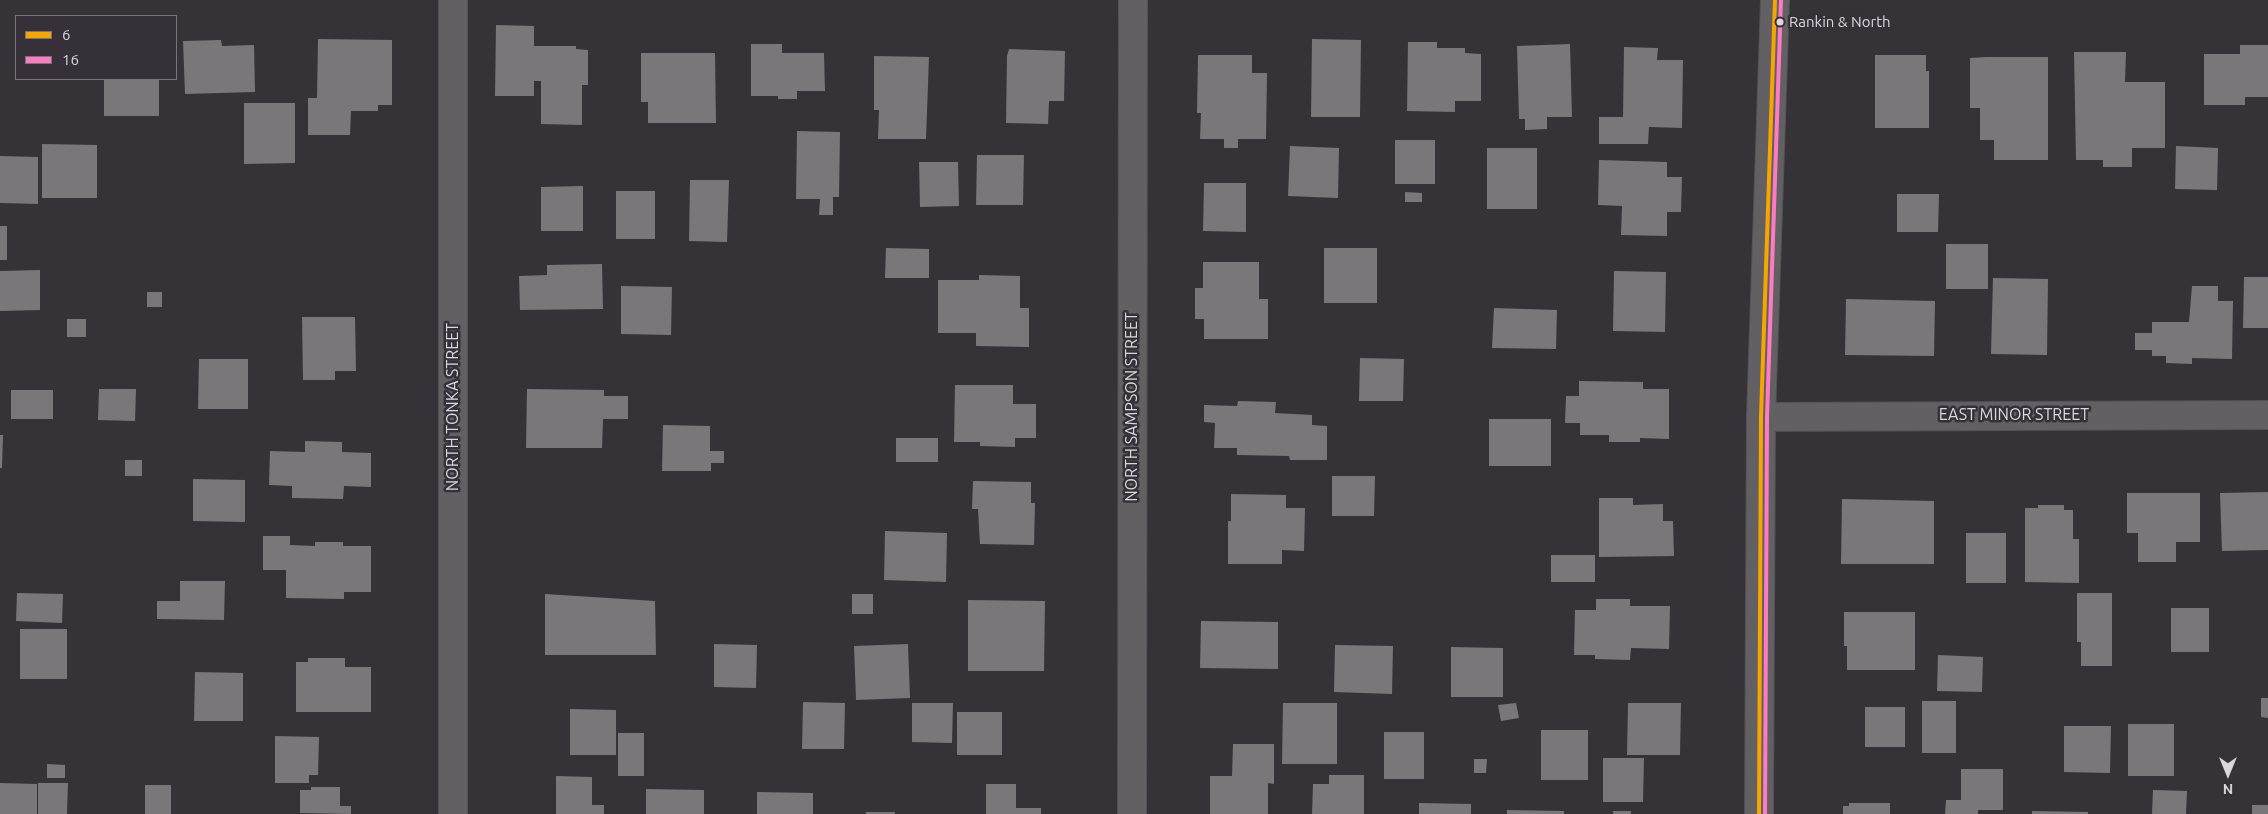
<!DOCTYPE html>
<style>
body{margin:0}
#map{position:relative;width:2268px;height:814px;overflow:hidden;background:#353337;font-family:Ubuntu,sans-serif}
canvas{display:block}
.legend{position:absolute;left:15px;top:15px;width:162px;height:65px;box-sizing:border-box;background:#363139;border:1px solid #78747b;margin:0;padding:6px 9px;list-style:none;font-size:15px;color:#dcd9de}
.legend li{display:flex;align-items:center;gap:10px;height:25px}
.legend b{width:25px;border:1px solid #78747b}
.north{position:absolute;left:2203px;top:749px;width:50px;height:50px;-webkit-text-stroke:4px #363139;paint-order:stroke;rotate:180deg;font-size:14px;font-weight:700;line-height:20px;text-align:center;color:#dcd9de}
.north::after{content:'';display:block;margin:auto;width:18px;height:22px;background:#dcd9de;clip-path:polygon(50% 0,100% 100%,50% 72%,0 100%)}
</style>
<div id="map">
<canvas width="2268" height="814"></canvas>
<ul class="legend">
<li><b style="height:6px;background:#f7a600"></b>6</li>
<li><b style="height:6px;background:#fe7ac1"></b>16</li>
</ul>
<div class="north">N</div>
</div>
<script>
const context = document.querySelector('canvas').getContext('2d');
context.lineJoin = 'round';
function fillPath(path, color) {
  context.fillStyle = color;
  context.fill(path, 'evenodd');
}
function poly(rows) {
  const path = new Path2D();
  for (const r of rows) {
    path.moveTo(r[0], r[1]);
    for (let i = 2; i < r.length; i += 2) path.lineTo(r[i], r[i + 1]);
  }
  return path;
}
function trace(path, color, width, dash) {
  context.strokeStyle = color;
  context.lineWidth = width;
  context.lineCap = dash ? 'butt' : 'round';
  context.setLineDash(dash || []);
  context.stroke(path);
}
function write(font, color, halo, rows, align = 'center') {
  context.font = font + ' Ubuntu,sans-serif';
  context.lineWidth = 5;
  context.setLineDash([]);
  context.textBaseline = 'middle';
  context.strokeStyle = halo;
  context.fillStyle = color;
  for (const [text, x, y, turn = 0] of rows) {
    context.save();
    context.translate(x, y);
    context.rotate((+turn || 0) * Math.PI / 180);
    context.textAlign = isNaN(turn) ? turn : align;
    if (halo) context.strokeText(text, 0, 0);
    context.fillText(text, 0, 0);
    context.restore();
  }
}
fillPath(poly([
 [496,25,534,26,534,46,576,46,576,49,588,50,588,85,582,85,582,125,541,124,541,81,534,81,534,96,495,96],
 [318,39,392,40,392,105,378,105,378,111,351,111,350,135,308,135,308,98,317,98],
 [1312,39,1361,40,1360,117,1311,117],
 [221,40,222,46,254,45,255,92,185,94,183,41],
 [1408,42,1437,42,1437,48,1465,48,1465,53,1481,54,1481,101,1455,101,1455,112,1407,111],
 [751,44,782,44,782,53,824,53,825,91,797,91,797,99,778,99,778,96,751,96],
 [1570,44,1572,117,1547,117,1547,129,1525,130,1525,119,1519,119,1517,46],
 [2240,45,2268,45,2268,97,2245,97,2245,105,2204,105,2204,54,2240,54],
 [1624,47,1658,48,1657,60,1683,60,1682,128,1649,127,1648,144,1599,144,1599,117,1623,117],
 [1009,49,1065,51,1064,101,1049,101,1048,124,1006,123,1007,56],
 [2074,52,2126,52,2125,82,2165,82,2165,148,2132,148,2132,167,2103,167,2103,160,2076,160],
 [641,53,715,53,716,123,648,123,648,102,641,102],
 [1198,55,1252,55,1252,73,1267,73,1266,139,1238,139,1238,148,1224,148,1224,139,1200,139,1201,113,1197,113],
 [1875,55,1926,55,1926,71,1929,71,1929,128,1875,128],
 [874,56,929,57,926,139,878,139,879,110,874,110],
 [1986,57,2048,57,2048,160,1994,160,1994,140,1980,140,1980,108,1970,108,1970,58],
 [104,79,159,79,159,116,104,116],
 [244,103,295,103,295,163,244,164],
 [797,131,840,132,839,197,833,197,833,215,819,215,820,199,796,199],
 [1395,140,1435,140,1435,184,1395,184],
 [42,144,97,145,97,198,42,198],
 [1290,146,1339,148,1338,198,1288,196],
 [2176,146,2218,148,2217,190,2175,189],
 [1487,148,1537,148,1537,209,1487,209],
 [977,155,1024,155,1023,205,976,205],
 [0,156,38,157,38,204,0,203],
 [1599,160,1667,162,1667,177,1682,177,1681,212,1667,212,1667,236,1621,235,1622,206,1598,205],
 [919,162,958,162,959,206,920,207],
 [690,180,729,180,727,242,689,241],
 [1204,183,1246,183,1246,232,1203,231],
 [583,186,583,231,541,231,541,187],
 [616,191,655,191,655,239,616,239],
 [1405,192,1422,193,1422,202,1405,202],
 [1897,194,1939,194,1938,232,1897,232],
 [0,226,7,226,7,260,0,260],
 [1946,244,1988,244,1988,289,1946,289],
 [886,248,929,249,929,278,885,278],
 [1324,248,1377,248,1377,303,1324,303],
 [1203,262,1259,262,1259,299,1268,299,1268,339,1204,339,1204,319,1195,319,1195,288,1203,288],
 [602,264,603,309,520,310,519,276,547,275,547,265],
 [40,270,40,310,0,311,0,271],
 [1614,271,1666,272,1665,332,1613,331],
 [979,275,1020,276,1020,308,1029,308,1029,347,976,346,976,333,938,333,938,280,979,280],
 [2244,277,2268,277,2268,328,2243,328],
 [1993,278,2048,279,2047,355,1991,354],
 [621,286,672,287,671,335,621,334],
 [2192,286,2218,286,2218,301,2233,301,2232,359,2192,358,2192,364,2166,363,2166,356,2152,356,2152,350,2135,350,2135,333,2152,333,2152,322,2189,322],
 [147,292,162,292,162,307,147,307],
 [1846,299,1935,301,1934,356,1845,355],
 [1494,308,1557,310,1556,349,1492,348],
 [302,317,355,317,356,371,335,371,335,380,303,380],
 [67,319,86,319,86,337,67,337],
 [1360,358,1404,359,1403,401,1359,401],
 [199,359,248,359,248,409,198,409],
 [1579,381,1643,382,1643,389,1669,389,1669,439,1640,438,1640,442,1609,442,1609,435,1580,435,1580,423,1565,423,1566,396,1579,396],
 [955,385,1013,385,1013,404,1036,404,1036,438,1015,438,1015,447,980,446,980,442,954,442],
 [99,389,136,389,135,421,98,420],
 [527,389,604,390,604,396,628,396,628,419,603,419,602,448,526,448],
 [11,390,53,390,53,419,11,419],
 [1238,401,1276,402,1275,413,1312,415,1312,425,1327,426,1327,460,1290,460,1289,456,1237,455,1237,448,1214,448,1215,423,1204,422,1204,405,1237,406],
 [1489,419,1551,419,1551,466,1489,466],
 [663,425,710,426,710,451,724,451,724,463,711,463,711,471,662,471],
 [0,435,3,435,2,468,0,468],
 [896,438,938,438,938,462,896,462],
 [305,441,342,442,342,452,371,453,371,487,344,486,343,499,292,498,292,486,269,485,270,451,305,452],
 [125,460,142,460,142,476,125,476],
 [1332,476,1375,476,1374,516,1332,516],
 [193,479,245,480,245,522,193,521],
 [973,481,1031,482,1031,503,1035,503,1034,545,980,544,978,509,972,509],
 [2268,492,2268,550,2222,551,2220,493],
 [2127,493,2200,493,2200,542,2176,542,2176,562,2138,562,2138,533,2127,533],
 [1231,494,1286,495,1286,508,1305,508,1304,551,1282,550,1282,564,1228,564,1228,521,1231,521],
 [1599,498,1633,498,1633,505,1663,504,1663,521,1673,521,1674,556,1599,557],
 [1842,499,1934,501,1934,564,1841,564],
 [2038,505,2064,505,2064,510,2073,510,2073,539,2079,539,2079,583,2025,582,2025,508,2038,508],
 [885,531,947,533,946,582,884,580],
 [1966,533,2006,533,2006,583,1966,583],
 [263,536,290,536,290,545,315,546,315,542,343,542,343,546,371,546,371,592,344,592,344,599,286,598,286,570,263,570],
 [1551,555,1595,555,1595,582,1551,582],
 [180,581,225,581,224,620,157,619,157,601,180,601],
 [17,593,63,594,62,623,16,621],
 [2077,593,2112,593,2112,666,2081,666,2081,642,2077,642],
 [545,594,655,601,656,655,545,655],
 [852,594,873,594,873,614,852,614],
 [1596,599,1630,599,1630,606,1670,606,1669,649,1631,648,1630,660,1595,659,1595,655,1574,655,1575,610,1596,610],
 [968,600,1045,601,1044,671,968,671],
 [2171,608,2209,608,2209,652,2171,652],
 [1844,612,1915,612,1915,670,1847,670,1847,646,1844,646],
 [1201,621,1278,622,1278,669,1200,668],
 [20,629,67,629,67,679,20,679],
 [714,644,757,645,756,688,714,687],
 [908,644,910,698,856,700,854,646],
 [1335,645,1393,646,1392,694,1334,692],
 [1451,647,1503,648,1503,697,1451,697],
 [1938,655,1983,657,1982,692,1937,691],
 [308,658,345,658,345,667,371,667,371,712,296,712,296,662,308,662],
 [195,672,243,673,243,721,194,721],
 [2261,698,2268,698,2268,718,2261,717],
 [1922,701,1956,701,1956,753,1922,753],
 [803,702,845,703,844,749,802,749],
 [912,703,953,703,952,743,912,742],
 [1283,703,1337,703,1337,764,1282,764],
 [1516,703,1519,718,1501,721,1498,705],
 [1628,703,1681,703,1680,755,1627,755],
 [1865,707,1905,707,1905,747,1865,747],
 [570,709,616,710,616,755,570,755],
 [957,712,1002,712,1002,755,957,755],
 [2128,724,2174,724,2174,776,2128,776],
 [2064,726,2111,726,2110,773,2064,772],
 [1541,730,1588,730,1588,780,1541,780],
 [1384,732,1424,732,1424,779,1384,779],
 [618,733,644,733,644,776,618,776],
 [275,736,319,737,318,775,309,775,309,783,275,783],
 [1233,744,1274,744,1274,784,1268,783,1268,814,1210,814,1210,776,1232,776],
 [1603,758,1644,758,1643,802,1603,802],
 [1474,759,1487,759,1486,773,1474,773],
 [47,764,65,765,65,778,47,778],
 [1961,769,2003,769,2003,810,1978,810,1978,814,1945,814,1946,800,1961,800],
 [1329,775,1364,775,1364,814,1312,814,1313,784,1329,784],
 [556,776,592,777,592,805,604,805,604,814,556,814],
 [0,783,37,784,37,814,0,814],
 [38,783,68,783,67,814,38,814],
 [986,784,1016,784,1016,808,1041,808,1041,814,986,814],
 [145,785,171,785,171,814,145,814],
 [311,787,340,787,340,806,351,806,351,814,300,813,300,790,311,790],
 [646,789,704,790,704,814,646,814],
 [2153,790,2187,791,2186,814,2152,814],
 [757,792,813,793,813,814,757,814],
 [1419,803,1471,804,1471,814,1419,814],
 [1849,803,1890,803,1890,814,1843,814,1843,806,1849,806],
 [2252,805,2268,805,2268,814,2252,814],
 [1507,810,1564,811,1564,814,1507,814],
 [1613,811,1631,811,1631,814,1613,814],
 [2032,811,2088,812,2088,814,2032,814],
 [866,812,895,812,895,814,866,814]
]), '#7a777b');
const minor = poly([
 [453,0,453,814],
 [1761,417,2268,415],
 [1132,814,1133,0],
 [1759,814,1761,417,1775,0]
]);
trace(minor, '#535154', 30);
trace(minor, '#626063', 28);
trace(poly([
 [1759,814,1761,417,1775,0]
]), '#f7a600', 4);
trace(poly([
 [1765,814,1767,417,1781,0]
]), '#fe7ac1', 4);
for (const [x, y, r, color] of [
 [1780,22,4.5,"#dcd9de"]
]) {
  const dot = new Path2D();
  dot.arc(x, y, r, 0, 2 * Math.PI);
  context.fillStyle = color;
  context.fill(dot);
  trace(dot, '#363139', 2);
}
write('15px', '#dcd9de', '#363139', [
 ["Rankin & North",1789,22]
], 'left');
write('16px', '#dcd9de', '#363139', [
 ["NORTH TONKA STREET",453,407,-90],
 ["NORTH SAMPSON STREET",1132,407,-90],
 ["EAST MINOR STREET",2014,415]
]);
</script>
